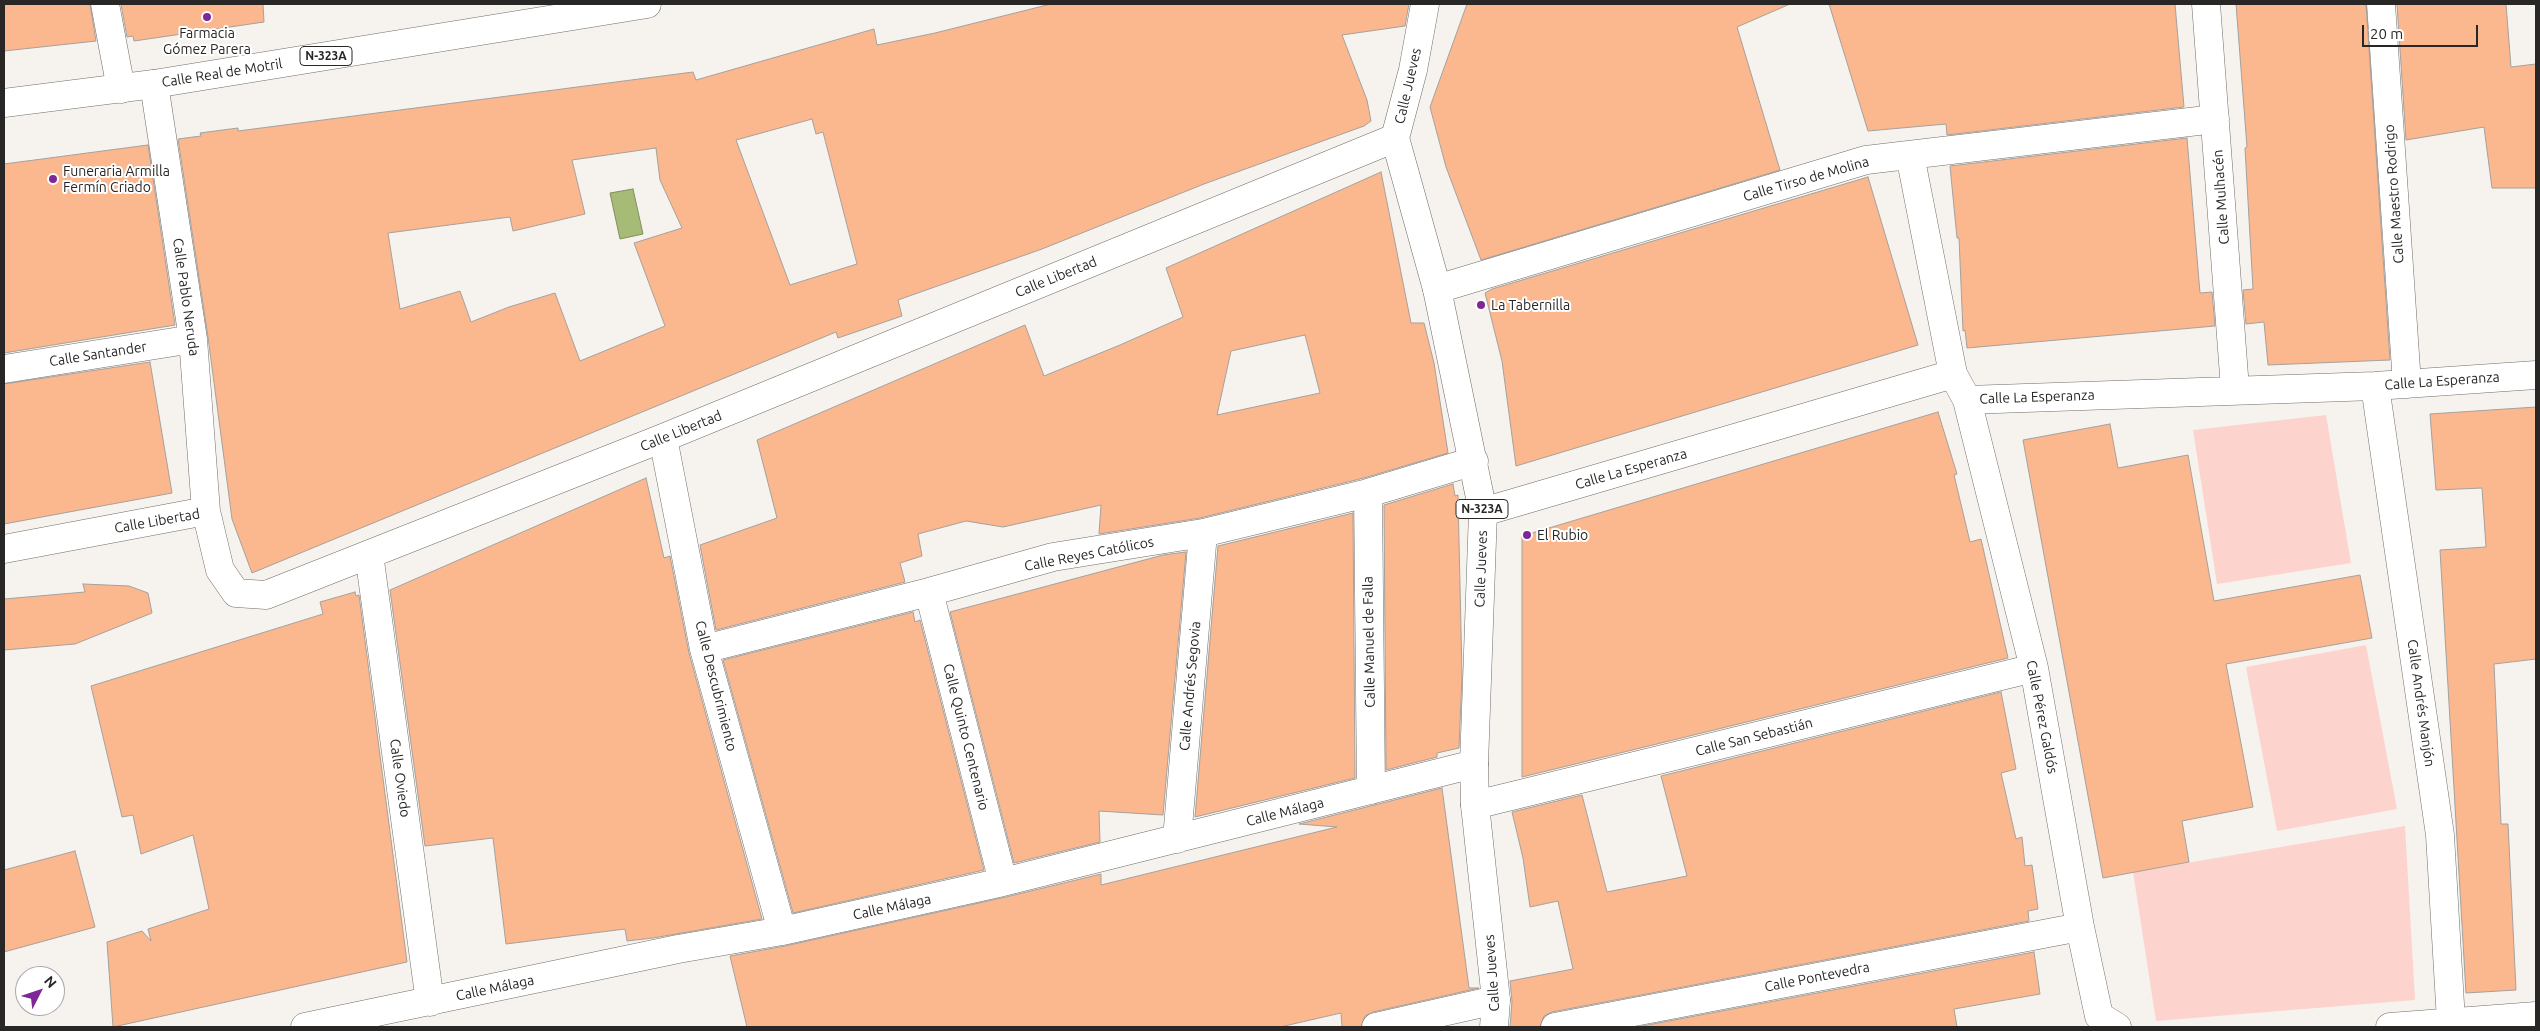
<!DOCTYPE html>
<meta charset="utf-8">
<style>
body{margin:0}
#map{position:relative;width:2540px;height:1031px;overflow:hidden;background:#f6f2ed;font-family:Ubuntu,sans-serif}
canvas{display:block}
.frame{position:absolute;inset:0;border:5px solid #292725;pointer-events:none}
.north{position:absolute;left:15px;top:966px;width:50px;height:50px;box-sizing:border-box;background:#fff;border:1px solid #a9a9a8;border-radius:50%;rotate:49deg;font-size:14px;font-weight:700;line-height:20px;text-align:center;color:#292725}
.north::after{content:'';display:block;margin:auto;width:18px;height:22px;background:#7e2796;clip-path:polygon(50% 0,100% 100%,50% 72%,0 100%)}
.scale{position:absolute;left:2362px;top:25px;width:116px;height:22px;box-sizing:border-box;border:2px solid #292725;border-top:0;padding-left:6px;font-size:15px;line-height:18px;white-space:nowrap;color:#292725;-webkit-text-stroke:4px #fff;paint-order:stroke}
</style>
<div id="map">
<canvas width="2540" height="1031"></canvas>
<div class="frame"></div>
<div class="north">N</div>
<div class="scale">20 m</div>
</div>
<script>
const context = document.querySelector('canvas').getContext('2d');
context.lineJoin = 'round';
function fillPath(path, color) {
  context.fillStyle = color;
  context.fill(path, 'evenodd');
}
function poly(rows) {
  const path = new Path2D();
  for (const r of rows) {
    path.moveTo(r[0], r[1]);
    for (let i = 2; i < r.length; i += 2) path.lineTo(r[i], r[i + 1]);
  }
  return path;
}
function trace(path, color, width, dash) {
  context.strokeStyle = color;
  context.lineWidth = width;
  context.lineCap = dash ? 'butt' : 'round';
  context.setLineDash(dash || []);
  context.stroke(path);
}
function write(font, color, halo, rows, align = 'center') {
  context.font = font + ' Ubuntu,sans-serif';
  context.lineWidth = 4;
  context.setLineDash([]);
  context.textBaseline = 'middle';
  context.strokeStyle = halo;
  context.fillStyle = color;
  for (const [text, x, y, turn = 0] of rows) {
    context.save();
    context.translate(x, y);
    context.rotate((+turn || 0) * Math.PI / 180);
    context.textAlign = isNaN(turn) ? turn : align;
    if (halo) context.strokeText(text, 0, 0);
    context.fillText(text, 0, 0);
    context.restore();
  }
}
fillPath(poly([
 [2326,415,2351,563,2217,584,2193,430],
 [2366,645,2397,809,2277,831,2246,667],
 [2405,826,2415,1000,2156,1021,2133,872]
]), '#fdd4cd');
const water = poly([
 [633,189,643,234,620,239,610,193,633,189]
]);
fillPath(water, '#a6bb75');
trace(water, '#808f5d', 1);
const building = poly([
 [4,4,90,4,96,41,4,51,4,4],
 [121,4,263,4,264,22,134,41,133,36,127,37,121,4],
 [1051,4,1409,4,1405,26,1342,35,1367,100,1371,121,1364,126,1204,184,1042,249,898,300,902,316,838,338,836,332,252,573,232,519,208,337,178,139,201,136,200,133,238,128,238,131,693,72,696,80,874,29,877,45,935,33,1051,4],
 [812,119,816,134,823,132,857,264,790,285,736,140,812,119],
 [656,148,660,180,682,228,634,243,665,326,580,361,555,293,509,307,471,322,460,291,400,309,388,233,510,217,513,231,585,214,572,160,656,148],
 [1467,4,1790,4,1737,27,1780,170,1481,260,1446,167,1430,107,1467,4],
 [1829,4,2175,4,2184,107,1947,135,1946,124,1868,131,1829,4],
 [2236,4,2366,4,2390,360,2268,365,2264,322,2246,324,2243,290,2253,289,2245,148,2247,147,2236,4],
 [2397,4,2506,4,2511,67,2536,64,2536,188,2492,188,2484,127,2406,140,2397,4],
 [2187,138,2200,293,2212,292,2215,326,1967,348,1965,330,1963,331,1959,238,1957,238,1950,166,2187,138],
 [148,145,175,325,4,353,4,164,148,145],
 [1381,172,1411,323,1424,323,1434,363,1448,453,1364,478,1200,518,1099,534,1101,505,1003,527,966,521,918,534,922,556,900,563,905,582,716,630,700,545,777,518,757,440,1025,325,1044,376,1120,345,1183,317,1166,268,1381,172],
 [1305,335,1320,393,1217,415,1231,351,1305,335],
 [1868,177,1918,345,1516,466,1502,361,1485,293,1492,289,1868,177],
 [150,362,172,493,4,524,4,384,150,362],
 [2536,407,2536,659,2494,664,2501,824,2508,824,2516,990,2466,993,2440,550,2486,547,2482,488,2436,490,2430,414,2536,407],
 [1938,412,1957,474,1954,475,1970,542,1981,539,2008,658,1522,777,1522,536,1938,412],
 [2110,424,2118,468,2188,455,2214,601,2360,575,2372,638,2226,664,2253,807,2182,821,2189,862,2103,878,2023,440,2110,424],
 [646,478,664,558,670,556,689,653,762,919,653,938,627,941,625,929,506,944,493,838,425,846,390,590,646,478],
 [1453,484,1455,496,1458,495,1462,676,1459,748,1437,753,1437,757,1386,770,1384,505,1453,484],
 [1353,513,1355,778,1195,817,1218,546,1353,513],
 [1186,552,1163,815,1099,811,1100,842,1014,863,950,612,1163,555,1186,552],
 [83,584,129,586,148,593,152,613,75,644,4,650,4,599,85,592,83,584],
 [355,592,356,596,359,595,407,962,113,1027,107,942,142,931,151,941,148,929,209,909,193,835,141,854,133,815,122,817,91,686,323,614,320,602,355,592],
 [913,612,915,622,920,620,984,870,793,913,723,660,913,612],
 [2001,692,2016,769,2001,773,2016,839,2022,837,2025,866,2032,865,2038,909,2028,911,2029,921,1552,1012,1544,1016,1540,1027,1510,1027,1512,1001,1510,981,1573,969,1558,901,1530,907,1523,858,1512,812,1582,795,1607,892,1687,876,1661,776,2001,692],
 [1442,788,1469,988,1479,988,1373,1012,1365,1016,1361,1027,1342,1027,1341,1013,1280,1027,747,1027,730,956,785,946,1006,897,1101,874,1101,885,1337,827,1299,824,1442,788],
 [75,851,95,927,4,952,4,870,75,851],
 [2034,952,2040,994,1954,1009,1957,1027,1637,1027,2034,952]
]);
fillPath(building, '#fbb78e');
trace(building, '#a6a09d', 1);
const minor = poly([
 [105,4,121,89],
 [2206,4,2235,389],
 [2381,4,2407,384],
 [154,84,193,339,206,511],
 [1910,155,1953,374],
 [1437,289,1866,160,2215,119],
 [4,369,193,339],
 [2375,386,2440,835,2451,1021],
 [1967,400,2375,386,2536,375],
 [663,438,704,649,782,931],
 [1368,493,1371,790],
 [1483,512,1953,374,1967,400,2034,668,2080,927,2099,1016,2117,1027],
 [4,549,206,511,220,570,236,593,266,595,663,438,1395,138],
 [369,554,430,1002],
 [929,592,1003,882],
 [704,649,929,592,1053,557,1203,533,1368,493,1474,461],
 [1475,805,2034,668],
 [1177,839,1203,533],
 [305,1027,678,949,782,931,1003,882,1474,764],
 [1376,1027,1496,1000],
 [1555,1027,2080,927],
 [2390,1027,2536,1016]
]);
const major = poly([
 [1425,4,1413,70,1395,138,1437,289,1483,512,1474,764,1475,805,1496,1000,1494,1027],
 [4,103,154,84,647,4]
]);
trace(minor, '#716e69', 29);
trace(major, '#716e69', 29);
trace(minor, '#fff', 28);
trace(major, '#fff', 28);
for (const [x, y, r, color] of [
 [207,17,5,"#7e2796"],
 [53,179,5,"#7e2796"],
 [1481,305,5,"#7e2796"],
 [1527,535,5,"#7e2796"]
]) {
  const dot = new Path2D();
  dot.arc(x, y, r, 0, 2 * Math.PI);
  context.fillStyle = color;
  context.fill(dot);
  trace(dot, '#fff', 2);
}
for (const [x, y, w] of [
 [326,56,52],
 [1482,509,52]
]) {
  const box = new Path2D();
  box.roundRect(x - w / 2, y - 9.5, w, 19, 4);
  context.fillStyle = '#fff';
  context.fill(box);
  trace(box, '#292725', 1);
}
write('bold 12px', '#292725', null, [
 ["N-323A",326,56],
 ["N-323A",1482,509]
]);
write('14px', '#292725', '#fff', [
 ["Farmacia",207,33,"center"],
 ["Gómez Parera",207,49,"center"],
 ["Funeraria Armilla",63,171],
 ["Fermín Criado",63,187],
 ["La Tabernilla",1491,305],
 ["El Rubio",1537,535]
], 'left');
write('14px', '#292725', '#fff', [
 ["Calle Real de Motril",222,73,-9],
 ["Calle Jueves",1408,86,-77],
 ["Calle Tirso de Molina",1806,179,-16],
 ["Calle Maestro Rodrigo",2394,194,-94],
 ["Calle Mulhacén",2221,197,-94],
 ["Calle Libertad",1056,277,-22],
 ["Calle Pablo Neruda",186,297,82],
 ["Calle Santander",98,354,-9],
 ["Calle La Esperanza",2442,381,-4],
 ["Calle La Esperanza",2037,397,-2],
 ["Calle Libertad",681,431,-22],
 ["Calle La Esperanza",1631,469,-16],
 ["Calle Libertad",157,521,-10],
 ["Calle Reyes Católicos",1089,554,-11],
 ["Calle Jueves",1481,569,-88],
 ["Calle Manuel de Falla",1369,642,-91],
 ["Calle Descubrimiento",716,686,76],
 ["Calle Andrés Segovia",1190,686,-85],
 ["Calle Andrés Manjón",2421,703,82],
 ["Calle Pérez Galdós",2042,717,79],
 ["Calle Quinto Centenario",966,737,76],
 ["Calle San Sebastián",1754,737,-14],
 ["Calle Oviedo",400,778,82],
 ["Calle Málaga",1285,812,-14],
 ["Calle Málaga",892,907,-12],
 ["Calle Jueves",1492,973,-94],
 ["Calle Pontevedra",1817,977,-11],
 ["Calle Málaga",495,988,-12]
]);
</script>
